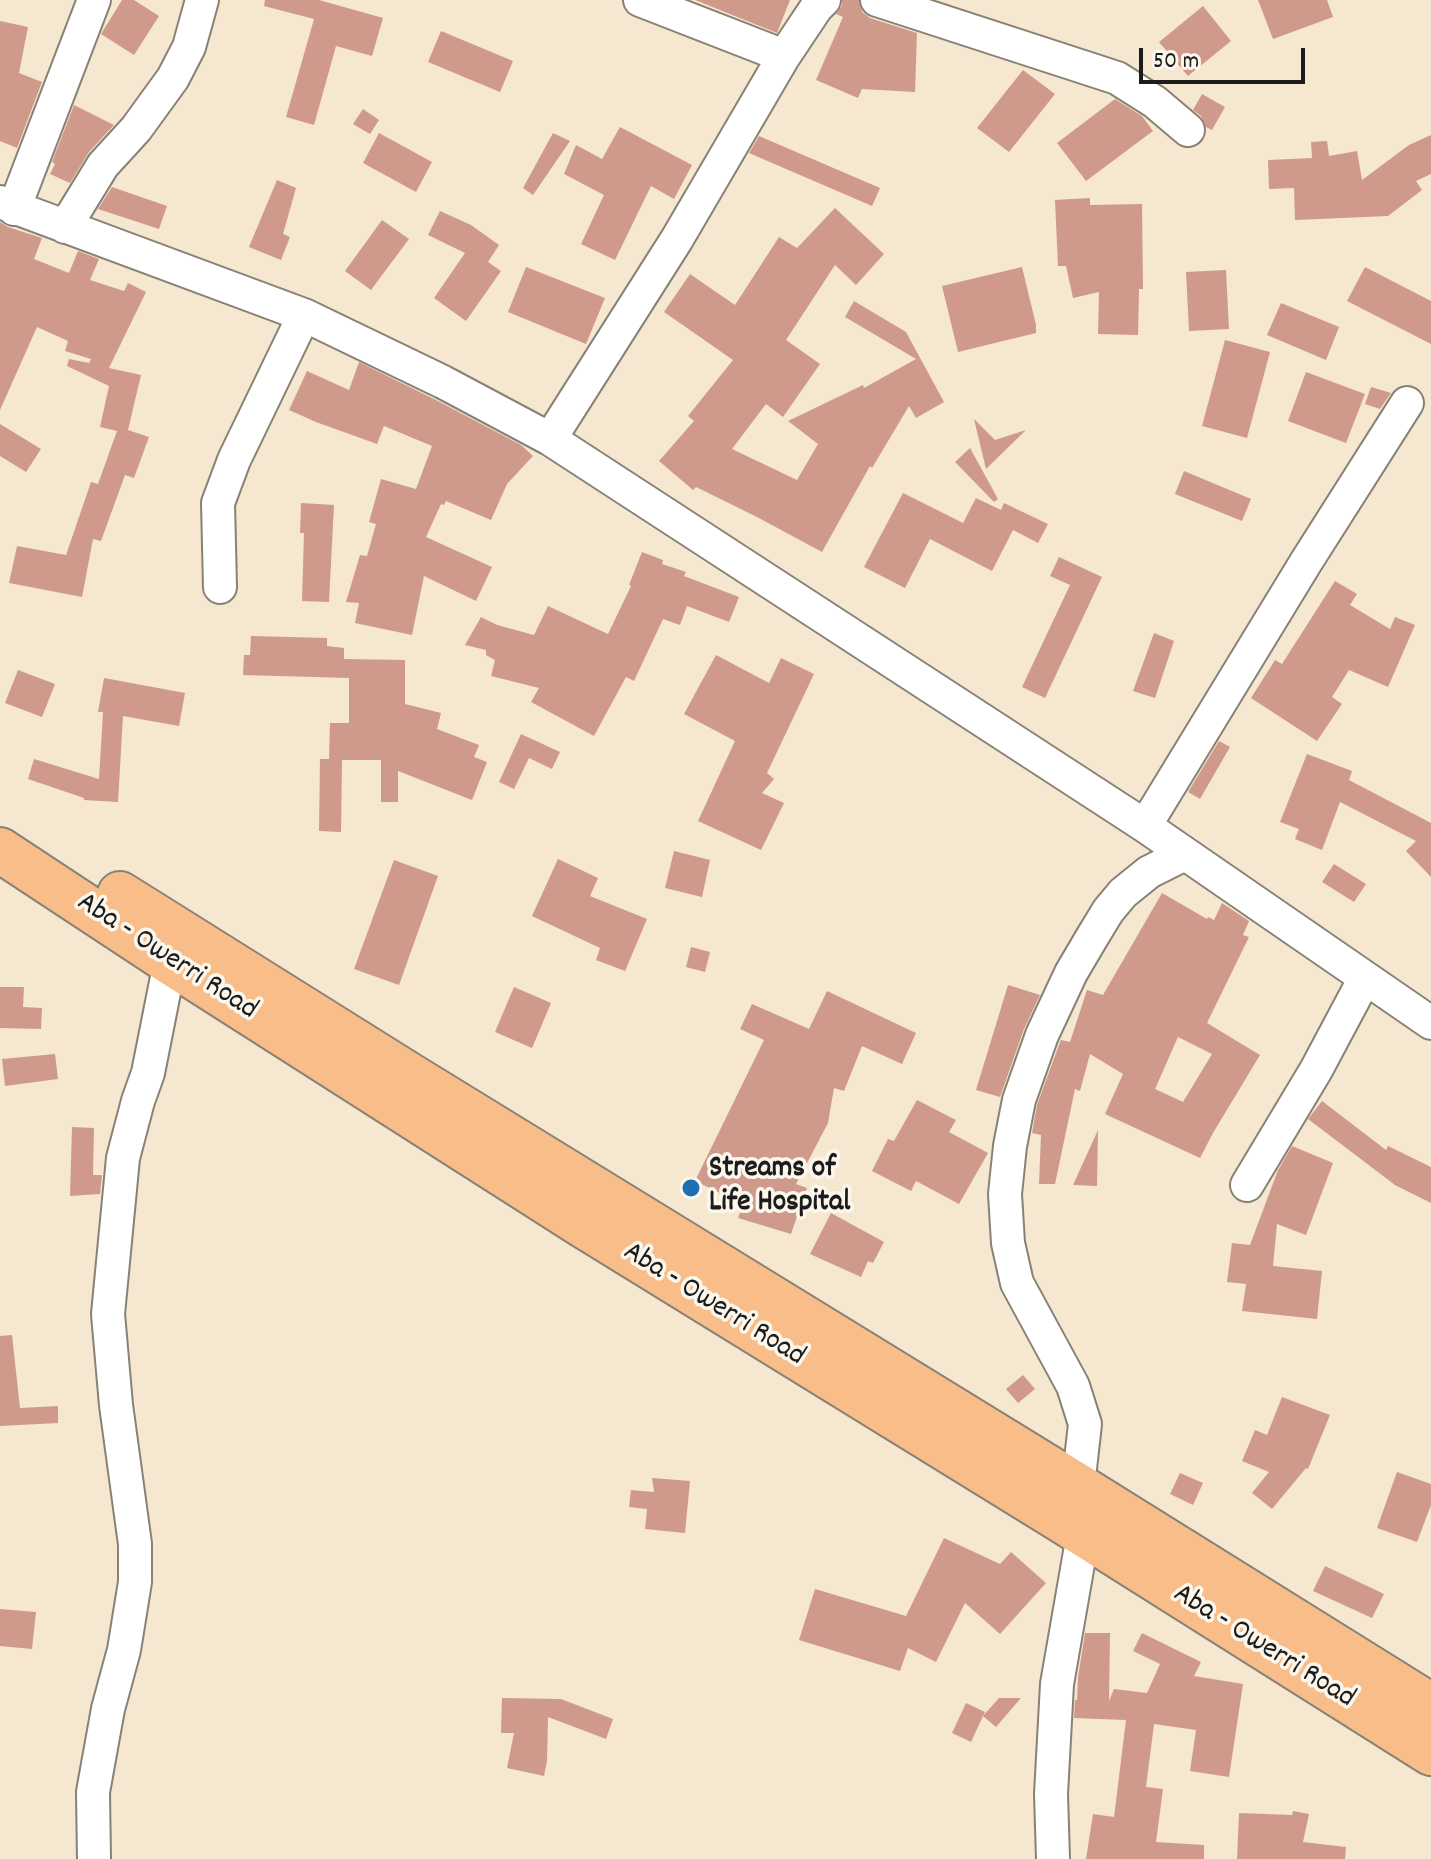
<!DOCTYPE html>
<style>
body{margin:0}
#map{position:relative;width:1431px;height:1859px;overflow:hidden;background:#f5e7d0;font-family:Dekko,sans-serif}
canvas{display:block}
.scale{position:absolute;left:1139px;top:48px;width:166px;height:36px;box-sizing:border-box;border:4px solid #1c1c1c;border-top:0;padding-left:10px;font-size:24px;line-height:28px;white-space:nowrap;color:#1c1c1c;-webkit-text-stroke:6px #fbf7ec;paint-order:stroke}
</style>
<div id="map">
<canvas width="1431" height="1859"></canvas>
<div class="scale">50 m</div>
</div>
<script>
const context = document.querySelector('canvas').getContext('2d');
context.lineJoin = 'round';
function fillPath(path, color) {
  context.fillStyle = color;
  context.fill(path, 'evenodd');
}
function poly(rows) {
  const path = new Path2D();
  for (const r of rows) {
    path.moveTo(r[0], r[1]);
    for (let i = 2; i < r.length; i += 2) path.lineTo(r[i], r[i + 1]);
  }
  return path;
}
function trace(path, color, width, dash) {
  context.strokeStyle = color;
  context.lineWidth = width;
  context.lineCap = dash ? 'butt' : 'round';
  context.setLineDash(dash || []);
  context.stroke(path);
}
function write(font, color, halo, rows, align = 'center') {
  context.font = font + ' Dekko,sans-serif';
  context.lineWidth = 7;
  context.setLineDash([]);
  context.textBaseline = 'middle';
  context.strokeStyle = halo;
  context.fillStyle = color;
  for (const [text, x, y, turn = 0] of rows) {
    context.save();
    context.translate(x, y);
    context.rotate((+turn || 0) * Math.PI / 180);
    context.textAlign = isNaN(turn) ? turn : align;
    if (halo) context.strokeText(text, 0, 0);
    context.fillText(text, 0, 0);
    context.restore();
  }
}
fillPath(poly([
 [122,0,134,0,159,16,134,55,101,34],
 [265,0,319,0,383,18,372,56,336,46,314,125,286,117,314,19,264,6],
 [695,0,790,0,777,33],
 [842,0,859,0,862,12,870,18,917,33,915,92,862,89,858,98,816,80,843,17,836,14,842,6],
 [1258,0,1327,0,1333,17,1273,39],
 [1203,6,1231,41,1188,76,1159,42],
 [0,21,28,27,19,73,42,82,17,148,0,141],
 [441,31,513,61,500,92,428,62],
 [1023,70,1055,94,1009,152,977,128],
 [1202,94,1225,107,1212,130,1206,127,1201,116,1193,110],
 [1115,99,1142,116,1153,131,1086,181,1057,143],
 [74,105,114,125,89,152,70,183,50,174,55,164,52,162],
 [363,109,379,120,370,134,353,124],
 [620,127,692,165,674,199,651,186,615,260,581,244,604,195,564,174,576,145,602,159],
 [379,133,432,162,416,192,363,163],
 [553,133,570,141,533,195,523,188],
 [1431,135,1431,174,1416,181,1422,190,1388,216,1295,220,1294,188,1269,189,1268,160,1312,158,1311,142,1327,141,1329,156,1357,151,1362,180,1409,145],
 [759,136,880,188,872,206,749,153],
 [277,180,296,188,283,234,290,237,281,260,249,247],
 [112,187,167,206,159,229,98,209],
 [1090,198,1090,205,1142,204,1143,289,1139,289,1138,335,1098,334,1099,292,1073,298,1066,266,1058,266,1055,200],
 [835,208,884,254,856,285,835,265,786,340,820,364,783,417,766,404,732,449,797,480,818,444,788,421,863,385,864,388,916,359,845,317,854,301,906,332,944,402,916,418,909,406,872,468,870,466,822,552,757,517,696,487,693,490,659,461,694,421,688,416,733,360,664,312,690,274,735,305,779,237,797,248],
 [440,211,471,225,499,245,488,262,501,271,466,321,434,298,465,253,428,235],
 [382,220,409,239,371,290,345,271],
 [0,222,8,227,42,238,34,259,69,273,78,251,99,259,90,280,124,291,128,283,146,292,109,368,141,375,128,430,149,437,134,478,125,475,101,541,93,539,82,597,9,583,17,546,66,555,91,482,98,484,117,431,100,427,109,386,67,366,69,359,89,363,91,359,65,351,68,341,37,327,0,410],
 [526,267,605,298,586,344,508,312],
 [1022,267,1036,325,1036,333,958,352,942,286],
 [1365,267,1431,301,1431,344,1347,301],
 [1226,270,1229,329,1189,331,1186,272],
 [1281,303,1339,327,1326,360,1267,335],
 [1225,340,1270,352,1247,438,1202,426],
 [359,362,434,399,521,445,533,456,507,484,491,520,446,501,444,505,441,504,426,537,492,567,476,601,424,576,412,635,355,623,359,603,346,602,360,555,367,556,376,524,369,522,381,479,416,489,432,446,384,426,377,444,316,422,289,410,307,371,349,390],
 [1306,372,1365,394,1346,443,1288,421],
 [1371,387,1391,393,1380,409,1365,404],
 [974,419,995,440,1026,430,986,469],
 [0,424,41,449,26,472,0,456],
 [970,448,998,499,994,502,955,462],
 [1184,471,1251,499,1242,521,1175,494],
 [903,493,963,523,976,498,1001,510,1004,503,1048,524,1038,543,1013,530,992,571,930,539,905,588,864,567],
 [301,503,334,505,329,602,302,601,304,533,300,533],
 [642,552,663,560,662,564,686,572,684,576,739,597,729,622,687,606,680,625,663,619,634,681,626,677,594,736,531,702,539,688,491,676,495,660,486,655,486,650,465,645,481,617,497,625,534,635,548,606,608,634,631,586,629,585],
 [1059,557,1102,577,1045,698,1022,687,1070,585,1050,576],
 [1335,581,1357,594,1350,605,1390,629,1395,617,1415,625,1388,687,1349,670,1332,697,1342,704,1317,741,1251,698,1275,660,1282,664],
 [1154,633,1174,641,1155,698,1133,691],
 [251,636,327,638,327,646,344,648,344,659,405,660,405,704,441,713,437,729,479,745,474,757,487,762,472,800,398,771,398,802,381,802,381,760,342,760,341,832,319,831,320,759,329,759,330,723,349,723,349,678,243,675,244,655,250,655],
 [716,655,769,683,781,658,814,674,767,773,774,779,762,793,784,803,761,850,698,821,735,741,684,714],
 [18,670,55,684,42,717,5,703],
 [104,678,185,693,179,726,123,716,118,802,84,800,84,798,28,779,34,759,99,779,103,712,98,712],
 [521,734,560,752,552,769,529,758,514,789,499,782],
 [1219,741,1230,747,1200,799,1188,792],
 [1307,754,1352,771,1349,780,1431,823,1431,877,1406,851,1416,841,1340,802,1322,850,1295,839,1299,829,1280,822],
 [674,851,710,860,702,897,665,888],
 [558,859,598,878,590,896,647,919,625,971,596,960,600,948,532,916],
 [394,860,438,876,399,985,354,969],
 [1334,864,1366,884,1354,902,1322,882],
 [1162,893,1207,919,1208,917,1214,920,1222,903,1249,921,1243,935,1249,937,1207,1023,1260,1055,1213,1133,1200,1158,1105,1114,1123,1074,1090,1054,1080,1091,1075,1089,1055,1184,1039,1184,1041,1135,1032,1133,1037,1105,1060,1042,1061,1040,1070,1042,1087,990,1103,995],
 [1178,1037,1212,1054,1183,1102,1155,1089],
 [691,947,710,952,705,972,686,967],
 [1008,985,1040,995,1024,1029,1000,1097,976,1090],
 [0,987,24,987,23,1007,42,1008,41,1029,0,1028],
 [514,987,551,1003,532,1048,495,1032],
 [827,991,916,1033,902,1064,862,1046,844,1091,834,1088,828,1123,796,1184,807,1188,791,1234,738,1218,743,1204,695,1181,764,1040,740,1029,752,1004,809,1029],
 [55,1054,58,1079,5,1086,2,1059],
 [917,1100,956,1120,949,1132,988,1153,959,1204,916,1181,911,1191,872,1171,888,1139,894,1141],
 [1322,1101,1386,1150,1388,1146,1431,1167,1431,1203,1395,1185,1308,1119],
 [72,1127,94,1128,93,1175,102,1175,100,1194,70,1196],
 [1098,1130,1097,1186,1073,1185],
 [1292,1146,1333,1163,1306,1235,1277,1224,1273,1266,1322,1271,1317,1319,1242,1311,1246,1284,1227,1282,1232,1243,1250,1245,1278,1170],
 [831,1213,884,1242,873,1263,868,1261,861,1277,810,1254],
 [12,1335,20,1408,58,1406,58,1423,0,1426,0,1336],
 [1023,1375,1035,1389,1018,1403,1006,1389],
 [1282,1397,1330,1415,1308,1469,1306,1468,1272,1509,1252,1493,1269,1472,1242,1461,1255,1430,1267,1435],
 [1397,1472,1431,1484,1431,1505,1417,1542,1377,1528],
 [1180,1473,1203,1483,1193,1505,1170,1494],
 [652,1478,690,1481,685,1533,645,1529,647,1509,629,1507,631,1490,654,1492],
 [944,1538,1000,1564,1011,1552,1046,1583,1000,1634,965,1603,936,1662,908,1648,900,1671,799,1640,815,1589,906,1616],
 [1325,1566,1384,1594,1372,1618,1313,1591],
 [0,1609,36,1612,32,1649,0,1646],
 [1085,1633,1110,1633,1109,1701,1114,1689,1147,1693,1160,1664,1133,1651,1142,1633,1201,1662,1194,1676,1243,1684,1229,1777,1190,1771,1196,1730,1154,1724,1146,1787,1163,1789,1156,1842,1204,1845,1204,1859,1086,1859,1093,1814,1114,1817,1126,1720,1074,1718,1075,1700,1077,1700,1078,1677],
 [502,1698,561,1699,613,1719,606,1739,548,1717,547,1761,544,1776,507,1768,514,1733,501,1733],
 [999,1698,1021,1698,996,1727,983,1716,971,1742,952,1733,966,1703,985,1712,983,1716],
 [1293,1811,1309,1814,1303,1842,1346,1847,1345,1859,1237,1859,1239,1813,1292,1815]
]), '#cf9a8c');
const minor = poly([
 [640,0,784,56],
 [877,0,1117,78,1155,102,1188,130],
 [0,202,304,315,443,382,550,439,1145,826,1431,1023],
 [14,209,94,0],
 [65,227,103,165,136,129,173,78,189,47,202,0],
 [550,439,677,239,784,56,816,8,824,0],
 [220,587,218,503,234,460,304,315],
 [1145,826,1306,562,1407,403],
 [1247,1185,1316,1070,1365,978],
 [1078,1486,1085,1424,1073,1386,1017,1283,1008,1243,1005,1194,1010,1146,1019,1100,1042,1035,1071,973,1091,939,1108,911,1123,893,1149,872,1185,854],
 [94,1859,93,1792,108,1709,124,1650,135,1582,135,1544,116,1405,108,1314,123,1158,138,1101,148,1073,170,962],
 [1053,1859,1051,1794,1057,1684,1083,1535]
]);
const highway = poly([
 [0,850,170,962,581,1224,1063,1521,1431,1753],
 [120,894,409,1075,1078,1486,1431,1706]
]);
trace(minor, '#888276', 36);
trace(highway, '#888276', 48);
trace(minor, '#fff', 32);
trace(highway, '#f8bd88', 44);
for (const [x, y, r, color] of [
 [691,1188,10,"#1f6fb2"]
]) {
  const dot = new Path2D();
  dot.arc(x, y, r, 0, 2 * Math.PI);
  context.fillStyle = color;
  context.fill(dot);
  trace(dot, '#fbf7ec', 3);
}
write('30px', '#1c1c1c', '#fbf7ec', [
 ["Aba - Owerri Road",166,958,33],
 ["Aba - Owerri Road",713,1306,32],
 ["Aba - Owerri Road",1263,1648,32]
]);
write('bold 30px', '#1c1c1c', '#fbf7ec', [
 ["Streams of",709,1171],
 ["Life Hospital",709,1205]
], 'left');
</script>
